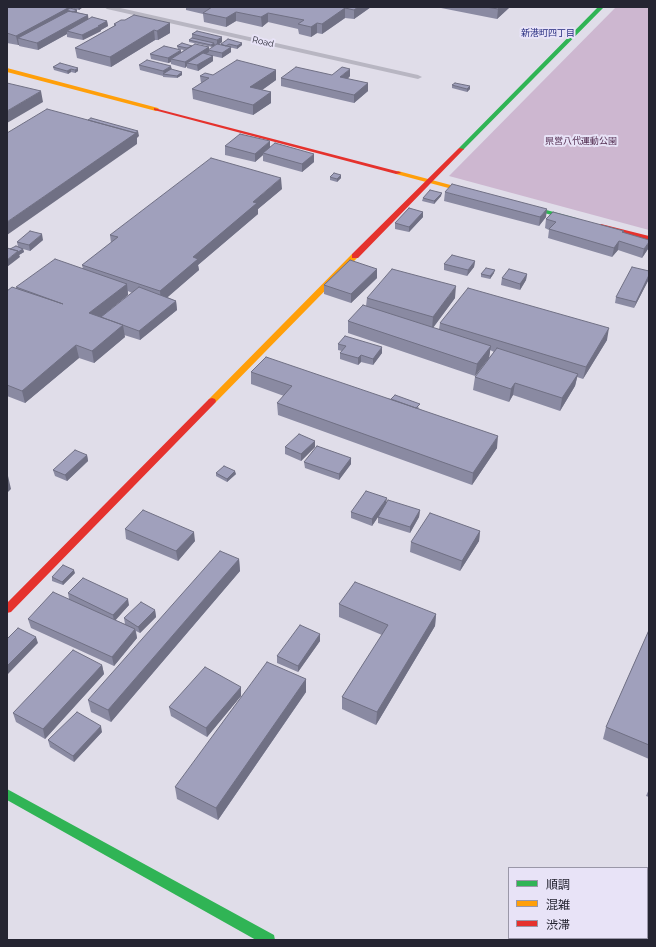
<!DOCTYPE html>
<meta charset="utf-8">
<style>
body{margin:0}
#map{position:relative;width:656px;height:947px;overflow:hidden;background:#e0dde9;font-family:Raleway,"Noto Sans JP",sans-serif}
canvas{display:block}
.frame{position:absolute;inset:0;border:8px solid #252532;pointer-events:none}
.legend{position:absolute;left:508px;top:867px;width:140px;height:72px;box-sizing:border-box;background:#e8e3f7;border:1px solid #9a97a8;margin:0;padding:5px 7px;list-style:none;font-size:12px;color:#252532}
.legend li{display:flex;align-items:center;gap:8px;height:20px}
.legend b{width:20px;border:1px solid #9a97a8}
</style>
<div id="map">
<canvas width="656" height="947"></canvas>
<div class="frame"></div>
<ul class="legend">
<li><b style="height:5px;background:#30b455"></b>順調</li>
<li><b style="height:5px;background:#ff9f0a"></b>混雑</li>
<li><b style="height:5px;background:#e5322d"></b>渋滞</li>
</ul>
</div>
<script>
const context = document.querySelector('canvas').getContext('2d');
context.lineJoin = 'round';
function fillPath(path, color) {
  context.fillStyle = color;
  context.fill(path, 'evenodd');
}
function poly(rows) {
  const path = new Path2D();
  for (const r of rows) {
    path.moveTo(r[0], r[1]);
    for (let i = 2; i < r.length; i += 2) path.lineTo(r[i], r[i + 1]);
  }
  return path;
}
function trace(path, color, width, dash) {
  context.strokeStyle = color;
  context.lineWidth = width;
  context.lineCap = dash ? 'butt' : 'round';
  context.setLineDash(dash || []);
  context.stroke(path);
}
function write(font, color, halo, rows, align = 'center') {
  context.font = font + ' Raleway,"Noto Sans JP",sans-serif';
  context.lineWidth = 4;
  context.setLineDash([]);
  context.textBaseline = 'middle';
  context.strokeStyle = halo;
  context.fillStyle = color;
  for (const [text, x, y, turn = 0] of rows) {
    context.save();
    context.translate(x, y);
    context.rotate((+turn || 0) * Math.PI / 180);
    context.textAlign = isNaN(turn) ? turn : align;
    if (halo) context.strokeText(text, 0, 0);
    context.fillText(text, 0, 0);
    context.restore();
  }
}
fillPath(poly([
 [616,7,649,7,649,230,449,176]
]), '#cdb7d0');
fillPath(poly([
 [104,7,116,7,418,75,422,77,418,79,107,9,104,7]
]), '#b8b6c2');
fillPath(poly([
 [598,7,604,7,463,150,459,150,459,148,598,7],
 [524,204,576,218,577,219,574,221,522,207,522,205,524,204],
 [7,789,274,935,275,940,256,940,7,800,7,789]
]), '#30b455');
fillPath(poly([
 [7,68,158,108,159,109,156,111,7,72,7,68],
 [398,171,473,191,474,192,471,194,396,174,395,173,398,171],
 [352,254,358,254,359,256,215,403,209,403,208,401,209,399,352,254]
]), '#ff9f0a');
fillPath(poly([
 [154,108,400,172,401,173,396,174,154,110,154,108],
 [459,148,464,149,358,258,352,258,352,254,459,148],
 [601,224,649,236,649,240,599,227,598,226,601,224],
 [212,398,215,399,216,401,215,403,11,612,7,613,7,603,209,399,212,398]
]), '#e5322d');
fillPath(poly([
 [7,7,69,7,69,8,77,10,77,12,76,12,88,15,88,19,107,21,108,26,101,30,101,31,83,40,67,37,67,34,38,50,19,46,19,45,18,45,7,43],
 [70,7,83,7,79,10,70,8],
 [186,7,371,7,354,19,345,18,322,34,317,33,311,37,299,34,298,29,268,22,262,27,236,21,226,27,204,22,203,14,186,10],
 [436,7,510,7,497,19],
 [125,20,170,23,170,33,158,40,155,40,111,67,77,58,75,48,114,26,114,24],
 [197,31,222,42,219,45,221,45,221,44,242,43,242,45,237,49,229,47,231,47,231,52,222,58,213,56,213,61,198,71,187,68,187,66,185,68,171,64,171,62,168,63,151,59,150,54,181,52,184,50,178,49,177,46,192,46,209,47,209,50,216,45,215,45,212,47,189,42,189,40,192,38,192,34],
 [60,63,78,71,75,73,71,72,68,74,54,70,53,67],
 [139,65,172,70,182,72,182,75,177,78,163,77,163,76,140,70],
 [276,70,276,80,262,90,271,92,271,103,253,115,193,99,192,89,201,83,200,76],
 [332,75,350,76,348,79,368,83,368,91,354,103,281,86,281,78],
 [452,85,470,89,467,92,452,88],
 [225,146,270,147,314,162,302,172,263,161,263,155,255,162,225,155],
 [330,177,341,178,337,182,330,180],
 [282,189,258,209,258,214,198,265,199,270,167,297,176,301,177,310,140,340,124,335,125,337,94,363,79,358,25,403,7,396,7,291,17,288,16,287,83,269,82,265,111,243,110,235],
 [128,291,132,293,104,315,128,295],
 [445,192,546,217,539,226,444,201],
 [441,196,434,204,422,201,423,198],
 [423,212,423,217,409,232,395,229,395,223],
 [546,219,623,233,648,249,642,258,618,250,612,257,548,238,549,230,545,228],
 [43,240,30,251,23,249,24,252,19,255,20,257,10,249,18,247,17,242],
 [475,261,474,267,467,276,444,270,444,264],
 [377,269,377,278,351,303,324,294,324,285],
 [649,271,649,279,634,308,615,303,616,297],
 [494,273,490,279,481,277,481,274],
 [527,274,526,280,520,290,501,285,502,278],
 [367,298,455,298,433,328,439,329,440,323,607,340,583,379,577,377,575,386,560,411,513,395,509,402,473,390,475,377,488,359,475,376,348,333,348,321,366,306],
 [490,350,494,352,489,358],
 [338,344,382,353,373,365,361,362,358,365,340,359,340,353,342,351,338,350],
 [251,372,391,399,419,407,418,408,497,448,472,485,278,415,277,403,284,396,251,384],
 [315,441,315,447,301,461,285,454,285,447],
 [87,455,88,461,67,481,55,476,53,470],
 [351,458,351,464,339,480,305,468,304,462],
 [216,473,236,474,227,482,216,476],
 [387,503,420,510,419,517,410,533,378,523,378,517,372,526,351,518,351,512],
 [125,529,195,541,178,561,126,539],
 [480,531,479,541,460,571,410,552,411,542],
 [239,559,240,571,111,722,91,712,88,700],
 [75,573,63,585,52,581,52,577],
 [68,593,129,605,115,620,125,624,124,618,155,610,156,617,140,633,136,631,137,638,114,666,31,628,28,619,69,599],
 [339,604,436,614,435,626,376,725,342,709,342,697,382,635,339,617],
 [649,630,649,759,603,739,606,727],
 [320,634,320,641,298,672,277,663,277,656],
 [102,665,104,674,45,739,16,722,13,713],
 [306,679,306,692,218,820,177,799,175,787],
 [241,687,241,696,207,737,171,716,169,707],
 [102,732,74,762,50,747,48,740],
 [649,789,649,797,646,796]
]), '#8a8aa2');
fillPath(poly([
 [61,7,69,7,70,10,77,10,77,12,69,16,18,38,19,45,18,45,16,36],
 [78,7,83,7,79,10],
 [358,7,371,7,354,19,354,10],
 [500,7,510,7,497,19,498,9],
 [345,8,345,18,322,34,322,24],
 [236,12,236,21,226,27,226,18],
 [268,13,268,22,262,27,261,17],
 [88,15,89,23,67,31,67,34,38,50,37,43],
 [107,21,108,26,101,30,101,31,83,40,82,35],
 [170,23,170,33,158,40,157,31],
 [317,23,317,33,311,37,311,27],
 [154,30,155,40,111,67,110,57],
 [222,37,222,42,217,45,217,40],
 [214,43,215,45,212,47,211,45],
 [242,43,242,45,237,49,237,46],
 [209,47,209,52,191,64,187,63,187,66,185,68,185,62],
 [231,47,231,52,222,58,222,53],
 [181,50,181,55,171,59,171,62,168,63,168,58],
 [213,56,213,61,198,71,197,65],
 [171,66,172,71,164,74,163,71],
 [78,68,78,71,75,73,75,70],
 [71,69,71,72,68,74,67,71],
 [350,69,350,76,340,85,340,77],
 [276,70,276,80,251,98,250,87],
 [182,72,182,75,177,78,177,76],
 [368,83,368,91,354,103,354,95],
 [470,86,470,89,467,92,467,89],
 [41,91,43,102,7,123,7,111],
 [271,92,271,103,253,115,253,105],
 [138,131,139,136,137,138,137,144,7,235,7,222],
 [270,141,270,149,263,153,263,155,255,162,255,154],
 [314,154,314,162,302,172,302,164],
 [341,175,341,178,337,182,337,179],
 [281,178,282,189,258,209,258,214,198,265,199,270,161,303,160,291,193,257,253,202],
 [442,193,441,196,434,204,434,201],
 [547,209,546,217,539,226,540,217],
 [423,212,423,217,409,232,409,227],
 [42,234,43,240,30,251,29,245],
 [619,241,618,250,612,257,614,248],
 [649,242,648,249,642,258,644,249],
 [23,249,24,252,19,255,20,257,7,267,7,260,18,251],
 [475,261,474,267,467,276,468,270],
 [377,269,377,278,351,303,351,294],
 [495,270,494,273,490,279,490,276],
 [527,274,526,280,520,290,520,284],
 [649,275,649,279,634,308,636,302],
 [127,284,128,295,91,325,89,313],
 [456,286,455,298,432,329,433,317],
 [176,301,177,310,140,340,139,331],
 [123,325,125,337,94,363,92,351],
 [609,328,607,340,583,379,586,367],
 [76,345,79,358,25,403,22,391],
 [491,346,489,358,475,376,477,364],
 [382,347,382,353,373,365,373,359],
 [361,355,361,362,358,365,358,358],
 [578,374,575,386,560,411,562,398],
 [515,383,513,395,509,402,511,389],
 [498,436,497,448,472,485,473,473],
 [315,441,315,447,301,461,301,454],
 [87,455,88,461,67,481,65,475],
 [351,458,351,464,339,480,339,474],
 [235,471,236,474,227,482,227,479],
 [8,476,11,489,7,493,7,477],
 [387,498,386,505,372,526,372,519],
 [420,510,419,517,410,533,410,527],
 [480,531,479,541,460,571,462,561],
 [194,532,195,541,178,561,176,551],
 [239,559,240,571,111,722,108,710],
 [74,570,75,573,63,585,62,582],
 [128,599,129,605,114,622,113,615],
 [155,610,156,617,140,633,138,627],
 [436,614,435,626,376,725,377,712],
 [135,629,137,638,114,666,112,657],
 [320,634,320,641,298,672,298,666],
 [36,637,38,643,7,675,7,666],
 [102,665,104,674,45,739,43,729],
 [306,679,306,692,218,820,216,808],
 [241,687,241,696,207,737,206,728],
 [101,726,102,732,74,762,73,756]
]), '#707084');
const building = poly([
 [7,7,62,7,68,8,16,36,7,33,7,7],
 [212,7,358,7,354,10,345,8,322,24,317,23,311,27,298,24,304,20,268,13,261,17,236,12,226,18,203,13,212,7],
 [486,7,500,7,498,9,486,7],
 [70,8,77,10,73,12,68,11,68,9,70,8],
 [69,11,88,15,37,43,18,38,69,11],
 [134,15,170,23,157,31,154,30,110,57,75,48,116,25,114,24,121,20,125,20,134,15],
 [92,17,107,21,98,26,100,26,82,35,67,31,92,17],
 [197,31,222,37,217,40,192,34,197,31],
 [192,38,214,43,211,45,189,40,192,38],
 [228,39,242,43,237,46,229,44,226,46,221,44,228,39],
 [182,43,192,46,187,48,177,46,182,43],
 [195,44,209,47,185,62,171,59,195,44],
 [217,44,231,47,222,53,208,50,217,44],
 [164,46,181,50,168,58,150,54,164,46],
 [203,53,213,56,197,65,187,63,203,53],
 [147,60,171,66,163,71,139,65,147,60],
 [237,60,276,70,250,87,271,92,253,105,192,89,209,78,200,76,205,73,213,75,237,60],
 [60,63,78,68,75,70,71,69,67,71,53,67,60,63],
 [296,67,332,75,342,67,350,69,340,77,368,83,354,95,281,78,296,67],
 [171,69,182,72,177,76,163,74,171,69],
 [7,83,41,91,7,111,7,83],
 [455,83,470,86,467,89,452,85,455,83],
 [47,109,136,133,7,222,7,133,47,109],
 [91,118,138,131,135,133,88,120,91,118],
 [240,134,270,141,255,154,225,146,240,134],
 [275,143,314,154,302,164,263,153,275,143],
 [211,158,281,178,253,202,257,203,193,257,198,259,160,291,82,265,118,237,110,235,211,158],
 [334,173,341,175,337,179,330,177,334,173],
 [452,184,547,209,540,217,445,192,452,184],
 [430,190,442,193,434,201,423,198,430,190],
 [409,208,423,212,409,227,395,223,409,208],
 [553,212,624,231,622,232,649,240,649,242,644,249,619,241,614,248,549,229,556,222,546,219,553,212],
 [30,231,42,234,29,245,17,242,30,231],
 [16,246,23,249,18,252,18,251,10,249,16,246],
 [7,248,18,251,7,260,7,248],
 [452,255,475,261,468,270,444,264,452,255],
 [55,259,127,284,89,313,123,325,92,351,76,345,22,391,7,385,7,291,12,287,63,304,16,287,55,259],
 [350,260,377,269,351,294,324,285,350,260],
 [632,267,649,271,649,275,636,302,616,297,632,267],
 [486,268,495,270,490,276,481,274,486,268],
 [392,269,456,286,433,317,367,298,392,269],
 [509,269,527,274,520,284,502,278,509,269],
 [139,287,176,301,139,331,101,317,139,287],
 [468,288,609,328,586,367,440,323,468,288],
 [363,305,491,346,477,364,348,321,363,305],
 [345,336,382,347,373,359,361,355,358,358,340,353,346,346,338,344,345,336],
 [497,348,578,374,562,398,515,383,511,389,475,377,497,348],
 [266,357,498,436,473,473,277,403,292,386,251,372,266,357],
 [395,395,420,404,416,408,391,399,395,395],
 [299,434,315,441,301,454,285,447,299,434],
 [317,446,351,458,339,474,304,462,317,446],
 [75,450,87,455,65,475,53,470,75,450],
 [224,466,235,471,227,479,216,473,224,466],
 [366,491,387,498,372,519,351,512,366,491],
 [388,500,420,510,410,527,378,517,388,500],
 [143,510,194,532,176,551,125,529,143,510],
 [430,513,480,531,462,561,411,542,430,513],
 [220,551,239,559,108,710,88,700,220,551],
 [63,565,74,570,62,582,52,577,63,565],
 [83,578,128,599,113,615,68,593,83,578],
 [355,582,436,614,377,712,342,697,388,625,339,604,355,582],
 [53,592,135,629,112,657,28,619,53,592],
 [141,602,155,610,138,627,124,618,141,602],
 [300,625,320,634,298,666,277,656,300,625],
 [18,628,36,637,7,666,7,639,18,628],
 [649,630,649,745,606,727,649,630],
 [73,650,102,665,43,729,13,713,73,650],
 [267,662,306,679,216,808,175,787,267,662],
 [205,667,241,687,206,728,169,707,205,667],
 [77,712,101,726,73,756,48,740,77,712]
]);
fillPath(building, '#a0a0bc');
trace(building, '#707084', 1);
write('9px', '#22287d', '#e8e3f7', [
 ["新港町四丁目",548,33]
]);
write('9px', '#252532', '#e8e3f7', [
 ["Road",263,42,13]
]);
write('9px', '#4f2a4d', '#e8e3f7', [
 ["県営八代運動公園",581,141]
]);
</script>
